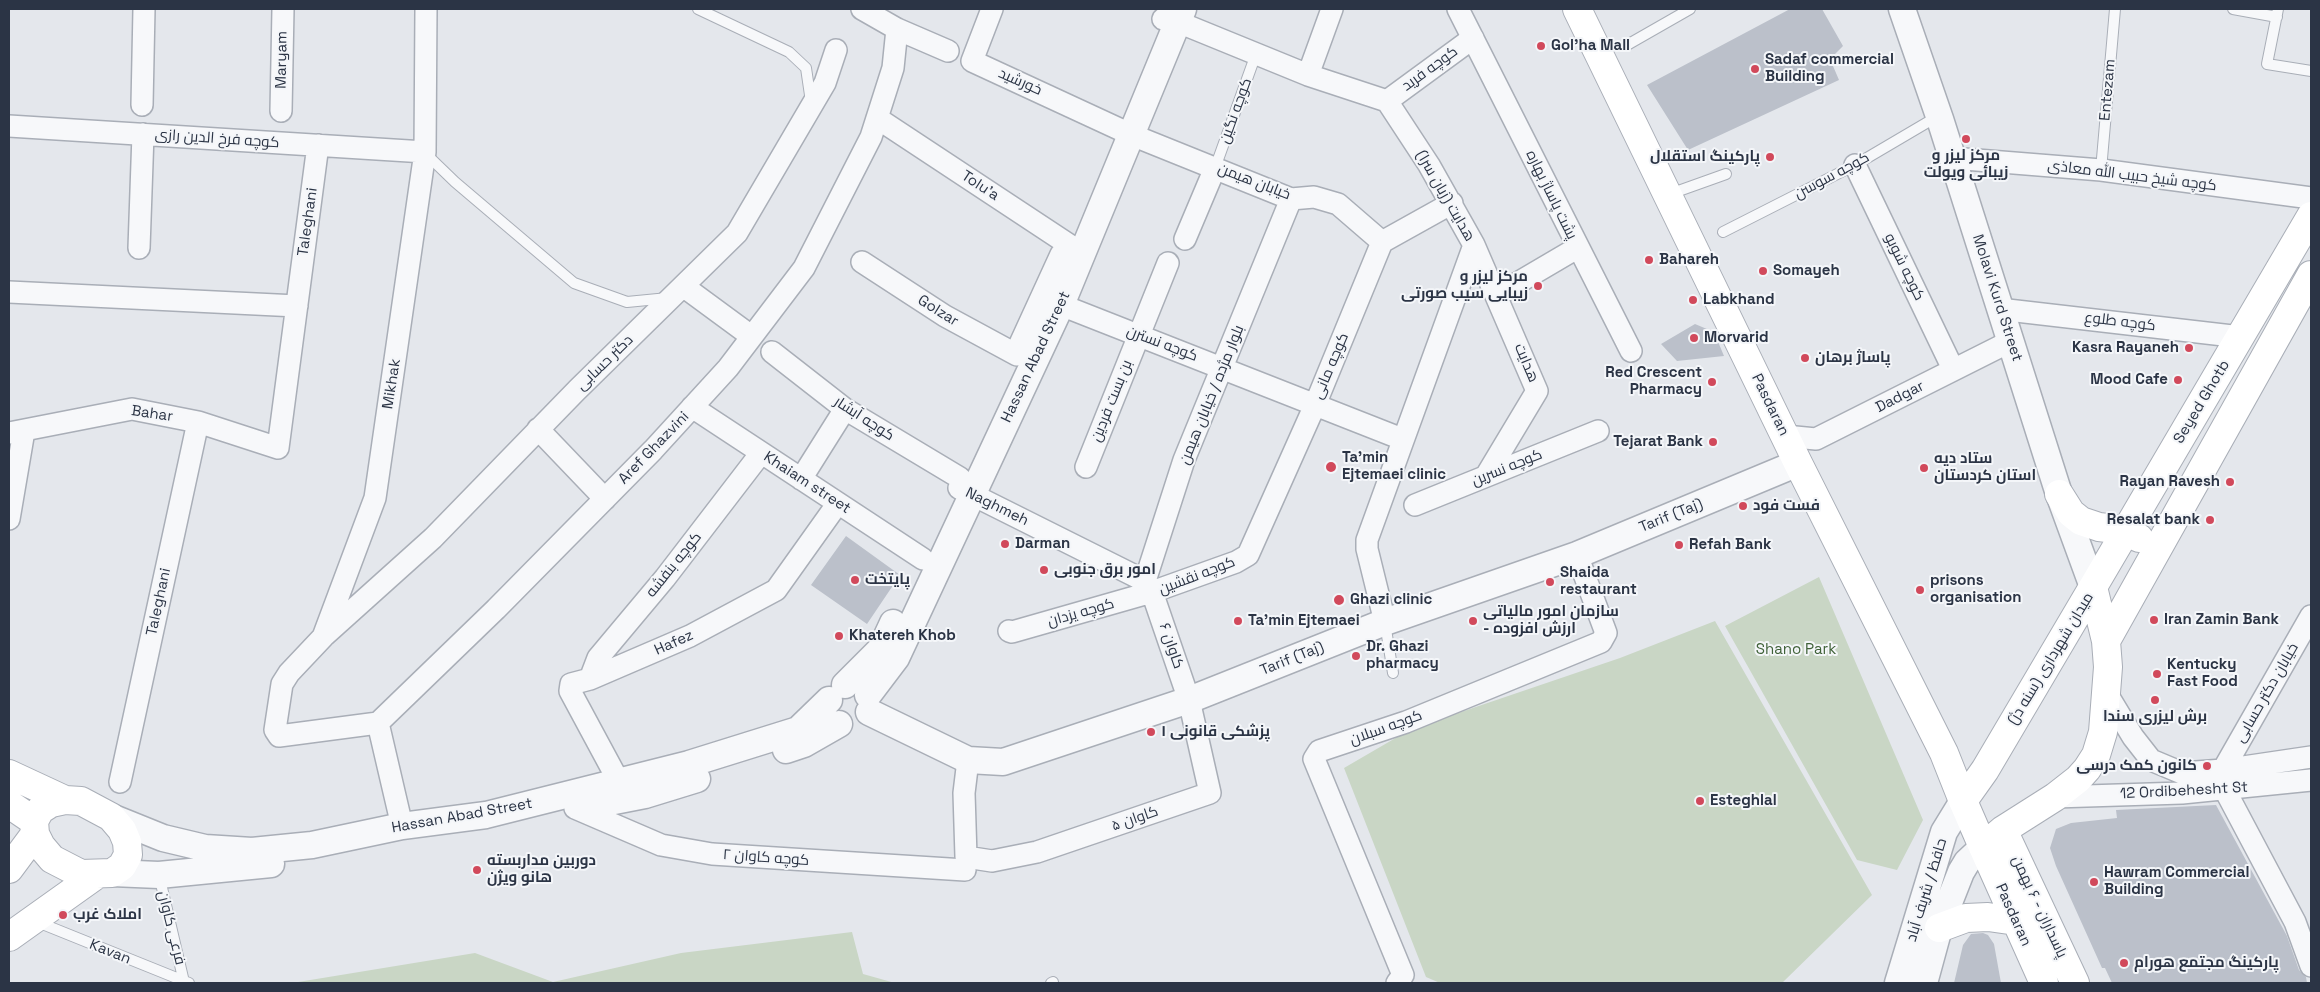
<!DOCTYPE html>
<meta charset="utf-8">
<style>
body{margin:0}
#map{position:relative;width:2320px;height:992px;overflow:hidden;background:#e4e7ec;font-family:"Space Grotesk",sans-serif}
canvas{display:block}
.frame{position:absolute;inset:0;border:10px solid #2b3445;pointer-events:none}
</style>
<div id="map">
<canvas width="2320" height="992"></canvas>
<div class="frame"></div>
</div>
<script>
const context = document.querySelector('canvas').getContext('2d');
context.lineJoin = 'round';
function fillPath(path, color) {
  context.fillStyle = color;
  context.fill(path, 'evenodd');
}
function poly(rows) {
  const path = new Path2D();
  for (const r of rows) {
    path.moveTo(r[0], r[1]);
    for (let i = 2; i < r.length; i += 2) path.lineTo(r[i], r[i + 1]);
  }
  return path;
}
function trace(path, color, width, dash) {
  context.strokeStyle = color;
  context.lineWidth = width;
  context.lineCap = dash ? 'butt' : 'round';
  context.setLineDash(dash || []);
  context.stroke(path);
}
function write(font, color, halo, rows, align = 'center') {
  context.font = font + ' "Space Grotesk",Cairo,sans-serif';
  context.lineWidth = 4;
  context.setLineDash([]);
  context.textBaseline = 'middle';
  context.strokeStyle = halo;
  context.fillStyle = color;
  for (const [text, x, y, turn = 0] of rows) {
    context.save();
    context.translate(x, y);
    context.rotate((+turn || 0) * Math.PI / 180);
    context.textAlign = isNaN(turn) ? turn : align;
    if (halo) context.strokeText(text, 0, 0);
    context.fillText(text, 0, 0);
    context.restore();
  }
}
fillPath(poly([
 [1819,577,1923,820,1897,870,1857,860,1725,626],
 [1715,621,1872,895,1782,983,1440,983,1426,977,1344,768,1411,729,1620,658],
 [852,932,863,974,895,983,292,983,475,953,553,982,681,953]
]), '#c9d6c5');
fillPath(poly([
 [1790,9,1822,9,1843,46,1830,59,1839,80,1688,150,1647,85],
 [1695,324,1714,332,1724,356,1677,361,1661,344],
 [846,536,900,575,867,624,811,585],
 [2216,805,2287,936,2299,970,2306,977,2307,983,2112,983,2105,968,2102,968,2056,866,2050,848,2056,829,2071,823,2117,818,2116,810],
 [1983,933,1988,935,1994,944,2001,983,1954,983,1963,945,1971,934]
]), '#bbc0ca');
const service = poly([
 [698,9,789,52,806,68,811,102],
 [2233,9,2277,17],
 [2278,9,2267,64,2311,71],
 [1627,45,1690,9],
 [425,153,455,182,574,283,627,302,668,298],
 [1215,168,1256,54],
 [2101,170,2115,9],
 [1670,194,1726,174],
 [1723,232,1855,165,1928,122,1939,119],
 [1385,623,1393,673],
 [159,875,184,982],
 [35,921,189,983],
 [1051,983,1053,982]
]);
const minor = poly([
 [426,9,425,152,375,498,323,637,289,673,282,684,275,730,279,736,378,723,496,609,653,450,728,368,804,268,871,137,893,68,897,29],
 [862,9,897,29,948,51],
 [992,9,972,61,1132,135,1291,199,1314,197,1338,204,1382,242],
 [1458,9,1631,351],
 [1163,19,1178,22,1308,75,1387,101,1429,165,1474,245,1367,540,1367,549,1385,622],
 [1308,75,1332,9],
 [1387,101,1473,38],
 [142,105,144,9],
 [281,111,283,9],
 [877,118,1083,254],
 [9,126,425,152],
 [1952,158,2101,170,2311,198],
 [1855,165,1953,369],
 [1185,239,1215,168],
 [1474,245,1537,391,1486,476],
 [139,248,143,134],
 [862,262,945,316,1017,355],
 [683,286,751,336],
 [9,292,297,306],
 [1497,295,1577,248],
 [1061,305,1402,439],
 [1999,309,2241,337],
 [772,352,845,409,960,478],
 [692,407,923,559],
 [538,429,605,499],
 [9,433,132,409,198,422,278,448,318,145],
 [1785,436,1816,439,2011,341],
 [1086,467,1168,263],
 [801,479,845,409],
 [959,488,1145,581],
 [1415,505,1598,431],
 [9,519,24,431],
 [2311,616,2223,770,2225,790,2295,922,2311,966],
 [1009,631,1012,632,1152,592,1236,562,1248,555,1315,405,1382,242,1452,203],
 [325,635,433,538,577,390,737,233,825,83,836,50],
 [590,679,598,658,665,578,761,453],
 [2107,694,2133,737,2151,760,2182,773,2223,770,2311,757],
 [378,723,402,826],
 [968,760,964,793,966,857,992,861,1037,852,1210,793,1189,700,1152,592,1145,581,1184,460,1291,199],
 [120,782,198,422],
 [619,782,570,691,571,684,590,679,690,636,776,590,838,503],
 [2055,797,2182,793,2311,780],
 [575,808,661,845,712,854,965,870],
 [1397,983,1403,975,1314,759,1319,751,1406,722,1601,642,1606,633,1577,555]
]);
const tertiary = poly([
 [1902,9,1940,119,2059,494,2093,587],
 [1019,352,1063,256],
 [845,685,881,649,893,623],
 [868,695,896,658,1061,305,1183,9],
 [869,712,968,760,1003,762,1189,700,1385,622,1577,555,1798,463],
 [786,750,804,744,839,724],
 [594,805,645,795,697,779],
 [111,817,163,838,205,848,252,851,312,845,402,826,486,815,689,764,798,730,829,700],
 [112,873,159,875,271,864],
 [1898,983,1944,832,1963,801],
 [1924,983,1939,928,1961,872,1967,862,1983,847]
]);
const secondary = poly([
 [1577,9,1798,463,1944,753,1963,801],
 [2059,494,2071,513,2081,521,2099,527,2124,530,2139,538],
 [2093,587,2311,216],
 [2106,641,2311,275],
 [9,774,65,800],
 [65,800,81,801,111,817,122,830,127,842,128,855,122,866,112,873,81,874,52,859,41,846,35,834,34,821,40,810,51,803,65,800],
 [9,804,34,821],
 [2003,830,2075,983],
 [1983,847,2003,830,2055,797,2078,779,2087,769,2096,755,2103,732,2108,667,2106,641,2093,587,1985,770,1963,801,1983,847,2044,983],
 [9,869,35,834],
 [1939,928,1966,918,1988,917,2016,921],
 [9,937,96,875]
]);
trace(service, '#a9aeb7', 12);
trace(minor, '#a9aeb7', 24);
trace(tertiary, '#a9aeb7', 29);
trace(secondary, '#a9aeb7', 30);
trace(service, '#f7f8fa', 10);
trace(minor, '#f7f8fa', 21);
trace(tertiary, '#f7f8fa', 26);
trace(secondary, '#fff', 28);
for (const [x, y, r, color] of [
 [1541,46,5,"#d1495b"],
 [1755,69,5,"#d1495b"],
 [1966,139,5,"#d1495b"],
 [1770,157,5,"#d1495b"],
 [1649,260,5,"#d1495b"],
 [1763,271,5,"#d1495b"],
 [1538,286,5,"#d1495b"],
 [1693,300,5,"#d1495b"],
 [1694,338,5,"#d1495b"],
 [2189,348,5,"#d1495b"],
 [1805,358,5,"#d1495b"],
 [2178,380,5,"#d1495b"],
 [1712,382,5,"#d1495b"],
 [1713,442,5,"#d1495b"],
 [1331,467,6,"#d1495b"],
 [1924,468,5,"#d1495b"],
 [2230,482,5,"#d1495b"],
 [1743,506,5,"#d1495b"],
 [2210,520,5,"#d1495b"],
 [1005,544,5,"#d1495b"],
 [1679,545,5,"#d1495b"],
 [1044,570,5,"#d1495b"],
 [855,580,5,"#d1495b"],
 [1550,582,5,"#d1495b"],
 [1920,590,5,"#d1495b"],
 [1339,600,6,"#d1495b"],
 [2154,620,5,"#d1495b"],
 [1238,621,5,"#d1495b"],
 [1473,621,5,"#d1495b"],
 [839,636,5,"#d1495b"],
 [1356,656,5,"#d1495b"],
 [2157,674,5,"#d1495b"],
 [2155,700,5,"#d1495b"],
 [1151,732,5,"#d1495b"],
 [2207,766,5,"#d1495b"],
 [1700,801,5,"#d1495b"],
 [477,870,5,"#d1495b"],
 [2094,882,5,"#d1495b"],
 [63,915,5,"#d1495b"],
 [2124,963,5,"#d1495b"]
]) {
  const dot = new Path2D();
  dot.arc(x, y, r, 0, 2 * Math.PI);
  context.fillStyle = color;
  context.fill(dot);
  trace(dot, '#f4f6f9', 2);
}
write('bold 15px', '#2b3445', '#f4f6f9', [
 ["Gol'ha Mall",1551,46],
 ["Sadaf commercial",1765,60],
 ["Building",1765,77],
 ["مرکز لیزر و",1966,156,"center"],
 ["زیبائی ویولت",1966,173,"center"],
 ["پارکینگ استقلال",1760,157,"right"],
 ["Bahareh",1659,260],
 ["Somayeh",1773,271],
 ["مرکز لیزر و",1528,277,"right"],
 ["زیبایی سیب صورتی",1528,294,"right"],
 ["Labkhand",1703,300],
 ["Morvarid",1704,338],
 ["Kasra Rayaneh",2179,348,"right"],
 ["پاساژ برهان",1815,358],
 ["Red Crescent",1702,373,"right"],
 ["Pharmacy",1702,390,"right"],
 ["Mood Cafe",2168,380,"right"],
 ["Tejarat Bank",1703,442,"right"],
 ["Ta'min",1342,458],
 ["Ejtemaei clinic",1342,475],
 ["ستاد دیه",1934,459],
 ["استان کردستان",1934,476],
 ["Rayan Ravesh",2220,482,"right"],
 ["فست فود",1753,506],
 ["Resalat bank",2200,520,"right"],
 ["Darman",1015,544],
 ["Refah Bank",1689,545],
 ["امور برق جنوبی",1054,570],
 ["Shaida",1560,573],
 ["restaurant",1560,590],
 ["پایتخت",865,580],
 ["prisons",1930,581],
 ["organisation",1930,598],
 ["Ghazi clinic",1350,600],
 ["سازمان امور مالیاتی",1483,612],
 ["- ارزش افزوده",1483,629],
 ["Iran Zamin Bank",2164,620],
 ["Ta'min Ejtemaei",1248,621],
 ["Khatereh Khob",849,636],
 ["Dr. Ghazi",1366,647],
 ["pharmacy",1366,664],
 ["Kentucky",2167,665],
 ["Fast Food",2167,682],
 ["برش لیزری سندا",2155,717,"center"],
 ["پزشکی قانونی ۱",1161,732],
 ["کانون کمک درسی",2197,766,"right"],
 ["Esteghlal",1710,801],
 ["دوربین مداربسته",487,861],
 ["هانو ویژن",487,878],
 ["Hawram Commercial",2104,873],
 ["Building",2104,890],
 ["املاک غرب",73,915],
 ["پارکینگ مجتمع هورام",2134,963]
], 'left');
write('15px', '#2b3445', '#f4f6f9', [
 ["Maryam",282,60,-89],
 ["کوچه فرید",1430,69,-36],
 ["خورشید",1020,82,24],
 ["Entezam",2108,90,-85],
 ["کوچه نگین",1236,111,-70],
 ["کوچه فرخ الدین رازی",217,139,4],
 ["کوچه سوسن",1832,176,-28],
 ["کوچه شیخ حبیب الله معاذی",2132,176,7],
 ["خیابان هیمن",1254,182,21],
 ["Tolu'a",980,186,33],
 ["پشت پاساژ بهاره",1551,195,64],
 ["هدایت (زبان سرا)",1445,196,60],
 ["Taleghani",308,222,-82],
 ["کوچه شوبو",1904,267,64],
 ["Molavi Kurd Street",1997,298,72],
 ["Golzar",938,311,32],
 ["کوچه طلوع",2120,322,7],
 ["کوچه نسترن",1162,344,21],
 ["Hassan Abad Street",1036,357,-65],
 ["دکتر حسابی",605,363,-44],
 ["هدایت",1526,363,67],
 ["کوچه مانی",1331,366,-67],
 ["Mikhak",392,384,-81],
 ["بلوار مژده / خیابان هیمن",1212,395,-68],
 ["Dadgar",1900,397,-27],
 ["بن بست فردین",1112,401,-68],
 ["Seyed Ghotb",2202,402,-59],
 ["Pasdaran",1770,405,64],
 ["Bahar",152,414,8],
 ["کوچه آبشار",864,419,33],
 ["Aref Ghazvini",654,448,-46],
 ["کوچه نسرین",1507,468,-22],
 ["Khaiam street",807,483,33],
 ["Naghmeh",997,507,26],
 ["Tarif (Taj)",1671,516,-22],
 ["کوچه بنفشه",674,565,-51],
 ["کوچه نقشین",1197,576,-21],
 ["Taleghani",159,602,-78],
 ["کوچه یزدان",1081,613,-16],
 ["Hafez",674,643,-24],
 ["کاوان ۶",1171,646,71],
 ["Tarif (Taj)",1292,659,-22],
 ["میدان شهرداری (سنه دژ)",2051,659,-59],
 ["خیابان دکتر حسابی",2267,693,-60],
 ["کوچه سبلان",1386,728,-20],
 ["12 Ordibehesht St",2184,791,-3],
 ["Hassan Abad Street",462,816,-10],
 ["کاوان ۵",1135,819,-19],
 ["کوچه کاوان ۲",766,858,4],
 ["حافظ / شریف آباد",1927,890,-73],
 ["پاسداران - ۶ بهمن",2039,907,65],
 ["Pasdaran",2013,915,66],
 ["فرعی کاوان",171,928,76],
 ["Kavan",110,952,22]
]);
write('15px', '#3f6138', '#f4f6f9', [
 ["Shano Park",1796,650]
]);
</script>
